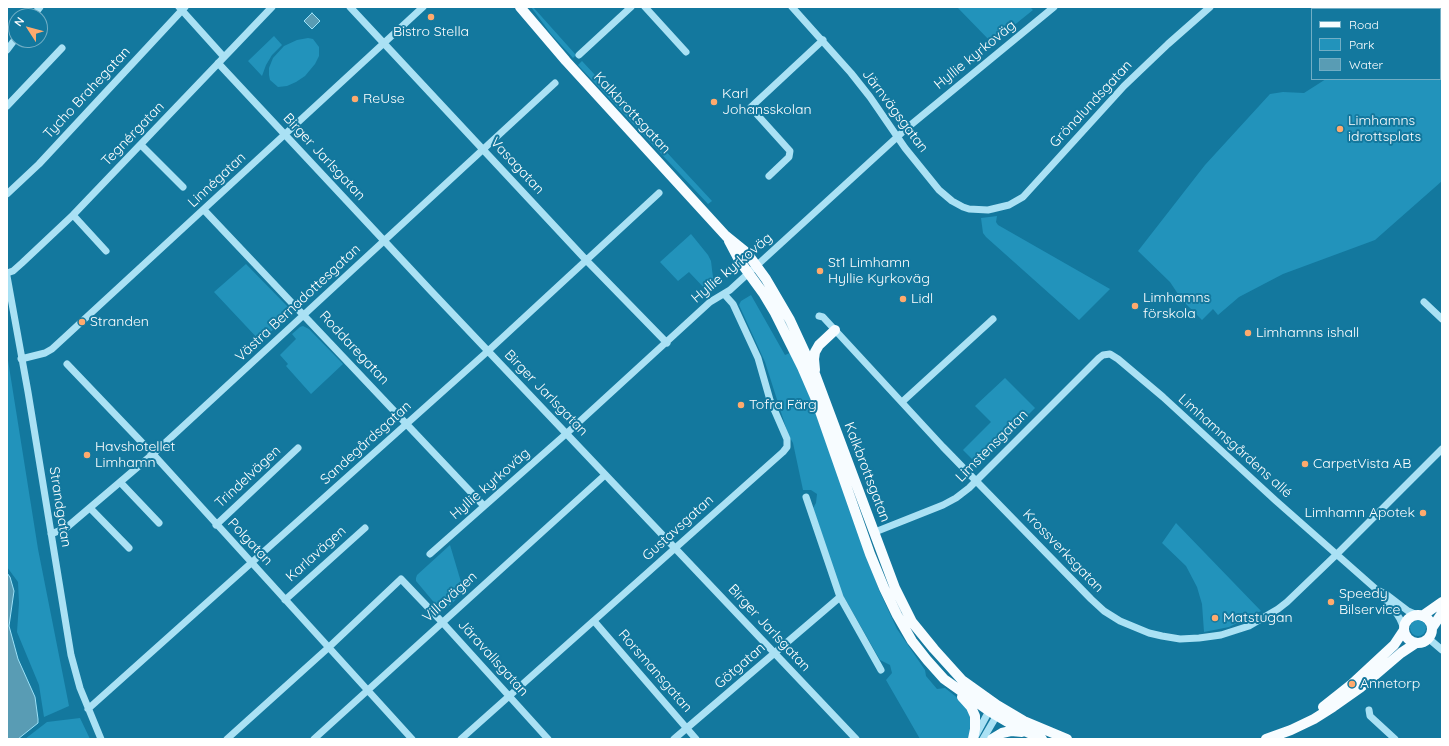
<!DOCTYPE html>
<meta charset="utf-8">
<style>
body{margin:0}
#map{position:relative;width:1449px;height:746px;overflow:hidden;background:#13789e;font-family:Quicksand,sans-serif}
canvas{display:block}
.frame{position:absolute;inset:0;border:8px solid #fff;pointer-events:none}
.legend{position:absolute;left:1311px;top:8px;width:130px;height:72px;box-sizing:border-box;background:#13789e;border:1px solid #71aec5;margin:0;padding:5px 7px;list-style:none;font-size:12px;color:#fff}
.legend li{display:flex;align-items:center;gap:8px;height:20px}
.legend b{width:20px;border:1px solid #71aec5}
.north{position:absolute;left:8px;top:8px;width:40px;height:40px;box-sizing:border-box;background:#13789e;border:1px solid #71aec5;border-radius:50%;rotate:306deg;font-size:11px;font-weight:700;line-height:16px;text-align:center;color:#fff}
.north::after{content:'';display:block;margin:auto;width:14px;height:18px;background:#ffaa6d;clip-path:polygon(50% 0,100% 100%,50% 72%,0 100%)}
</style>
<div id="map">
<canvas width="1449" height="746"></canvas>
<div class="frame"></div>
<ul class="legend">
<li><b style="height:5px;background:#f7fcff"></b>Road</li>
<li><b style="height:11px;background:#2293bb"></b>Park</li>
<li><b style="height:11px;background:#599cb4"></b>Water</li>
</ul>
<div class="north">N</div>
</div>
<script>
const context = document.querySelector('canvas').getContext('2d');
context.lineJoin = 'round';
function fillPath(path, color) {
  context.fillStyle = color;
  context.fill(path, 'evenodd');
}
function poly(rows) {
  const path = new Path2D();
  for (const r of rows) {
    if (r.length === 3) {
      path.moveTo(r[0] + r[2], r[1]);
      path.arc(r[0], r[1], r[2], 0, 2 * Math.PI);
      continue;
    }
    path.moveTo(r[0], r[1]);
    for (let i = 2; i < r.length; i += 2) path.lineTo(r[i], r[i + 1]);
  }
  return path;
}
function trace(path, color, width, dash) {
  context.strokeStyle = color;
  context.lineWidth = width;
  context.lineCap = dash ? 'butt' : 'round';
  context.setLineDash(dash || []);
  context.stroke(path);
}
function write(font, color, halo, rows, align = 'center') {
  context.font = font + ' Quicksand,sans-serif';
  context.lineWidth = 4;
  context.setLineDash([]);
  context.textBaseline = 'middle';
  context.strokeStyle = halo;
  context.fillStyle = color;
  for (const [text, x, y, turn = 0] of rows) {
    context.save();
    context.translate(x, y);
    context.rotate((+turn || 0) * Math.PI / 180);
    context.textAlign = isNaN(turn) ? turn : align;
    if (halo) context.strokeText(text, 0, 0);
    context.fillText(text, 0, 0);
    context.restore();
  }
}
fillPath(poly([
 [531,7,533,7,576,55,573,58,551,34],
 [957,7,1030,7,1033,10,992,43],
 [1346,7,1442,7,1442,181,1375,240,1283,274,1239,297,1218,315,1213,309,1202,320,1182,300,1170,282,1138,251,1205,165,1270,94,1283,92,1304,93,1326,79,1440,79,1440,9,1344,9],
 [274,36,282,45,272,55,266,65,262,76,248,61],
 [308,38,313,39,319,47,319,56,315,64,305,76,296,82,287,86,278,87,270,80,269,75,269,68,273,58,284,46,297,40],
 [582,61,712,201,708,204,578,65],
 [997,216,996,222,998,225,1110,289,1079,320,986,237,983,233,981,218],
 [691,234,708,255,711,261,714,286,708,292,689,272,678,281,660,262],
 [246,264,289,308,290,311,289,316,260,341,214,292],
 [751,295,785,355,790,353,803,378,879,590,897,629,925,670,926,676,937,689,945,688,964,703,971,716,969,739,920,739,886,680,892,673,890,665,880,660,840,590,813,508,816,503,817,494,811,490,803,490,793,443,788,434,765,362,739,305,741,301],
 [303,326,309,329,343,364,311,394,286,366,288,364,280,355,296,339,292,334,300,327],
 [7,354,38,549,69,706,44,717,39,685,17,632,19,603,18,582,7,567],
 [1005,378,1035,408,983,460,976,462,974,461,963,450,991,422,975,406],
 [1176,523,1261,611,1229,627,1204,632,1202,604,1197,587,1186,566,1162,543],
 [450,545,464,592,447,608,444,609,437,606,416,581,416,578,417,575],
 [1418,628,8],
 [80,718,90,739,25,739,47,722]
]), '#2293bb');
const water = poly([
 [312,13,320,21,312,29,304,21,312,13],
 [7,573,10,577,14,591,9,626,18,659,35,697,38,719,38,723,18,739,7,739,7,573]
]);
fillPath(water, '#599cb4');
trace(water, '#9ce1f7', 1);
trace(poly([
 [179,7,224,57],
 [350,7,587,261,667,343],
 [645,7,686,52],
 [792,7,851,73,870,97,905,148,939,190,952,201,963,207,969,209,988,210,1009,205,1023,197,1124,86,1168,44,1210,7],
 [33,16,40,7],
 [7,50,16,38],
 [579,55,631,7],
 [218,63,432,292,856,739],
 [7,106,62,48],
 [141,145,183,187],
 [769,176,789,157,790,151,753,110,751,107,823,40],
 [7,194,39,164,185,7],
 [204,210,484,506],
 [73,215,106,251],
 [7,273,13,271,22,263,73,215,272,7],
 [7,276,28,392,71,655,80,688,101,739],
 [1424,302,1442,319],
 [819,316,823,317,943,447,1091,599,1104,611,1120,621,1149,633,1162,636,1180,639,1199,638,1221,635,1249,626,1278,609,1287,602,1337,554,1442,449],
 [21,359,45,353,52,349,423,7],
 [67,364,153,454,412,739],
 [902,402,993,319],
 [120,482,159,523],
 [806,497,840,597,881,670],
 [90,508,129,548],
 [216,525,298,448],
 [875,532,943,505,956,498,969,488,1099,358,1103,355,1110,354,1118,359,1163,397,1275,500,1377,590,1395,611,1400,619,1404,628],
 [51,534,66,528,153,454,555,83],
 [430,554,567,433,710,302,730,290,907,128,1054,7],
 [1379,591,1387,595,1408,611,1417,615],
 [285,600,365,528],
 [594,621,696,739],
 [1428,638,1442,650],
 [88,709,488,351,659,193],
 [1369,710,1370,716,1395,739],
 [976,735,989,711,992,709],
 [227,739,328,648,401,579,442,622,548,739],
 [314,739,605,475],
 [461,739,783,452,787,447,787,439,770,400,758,358,733,304,724,294],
 [674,739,840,597],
 [983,739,997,715,997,711]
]), '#aae1f4', 7);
trace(poly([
 [520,7,566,61,726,236,747,253,766,279,790,320,815,374,895,588,912,622,934,649,962,680,997,705,1024,721,1067,739],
 [729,241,739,260,763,293,775,313,802,367,815,397,870,554,884,588,897,615,912,641,927,660,944,679,989,711,1016,727,1042,739],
 [815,370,814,359,815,352,819,345,835,330],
 [1418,629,14],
 [1422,616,1442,602],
 [1432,628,1442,613],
 [962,697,971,707,975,716,975,729,973,739],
 [1323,707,1352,684,1394,645,1404,630],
 [992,739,1002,733,1011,731,1022,732],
 [1266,739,1291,730,1314,719,1333,707,1360,688,1401,653,1416,643]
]), '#f7fcff', 10);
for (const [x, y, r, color] of [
 [431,17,4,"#ffaa6d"],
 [355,99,4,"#ffaa6d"],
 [714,102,4,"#ffaa6d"],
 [1340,129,4,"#ffaa6d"],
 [820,271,4,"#ffaa6d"],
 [903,299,4,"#ffaa6d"],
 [1135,306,4,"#ffaa6d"],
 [82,322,4,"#ffaa6d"],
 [1248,333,4,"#ffaa6d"],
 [741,405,4,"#ffaa6d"],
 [87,455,4,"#ffaa6d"],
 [1305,464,4,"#ffaa6d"],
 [1423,513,4,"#ffaa6d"],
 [1331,602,4,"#ffaa6d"],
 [1215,618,4,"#ffaa6d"],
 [1352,684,4,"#ffaa6d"]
]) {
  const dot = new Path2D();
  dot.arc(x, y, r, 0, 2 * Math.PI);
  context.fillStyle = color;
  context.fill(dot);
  trace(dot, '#13789e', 1.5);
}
write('14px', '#fff', '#13789e', [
 ["Bistro Stella",431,32,"center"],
 ["Karl",722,94],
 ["Johansskolan",722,110],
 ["ReUse",363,99],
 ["Limhamns",1348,121],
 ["idrottsplats",1348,137],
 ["St1 Limhamn",828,263],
 ["Hyllie Kyrkoväg",828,279],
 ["Limhamns",1143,298],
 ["förskola",1143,314],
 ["Lidl",911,299],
 ["Stranden",90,322],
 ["Limhamns ishall",1256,333],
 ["Tofra Färg",749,405],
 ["Havshotellet",95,447],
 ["Limhamn",95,463],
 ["CarpetVista AB",1313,464],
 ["Limhamn Apotek",1415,513,"right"],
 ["Speedy",1339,594],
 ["Bilservice",1339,610],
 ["Matstugan",1223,618],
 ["Annetorp",1360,684]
], 'left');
write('14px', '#fff', '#13789e', [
 ["Hyllie kyrkoväg",975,55,-39],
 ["Tycho Brahegatan",87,93,-47],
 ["Grönalundsgatan",1091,104,-47],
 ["Järnvägsgatan",895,111,53],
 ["Kalkbrottsgatan",632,113,47],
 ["Tegnérgatan",133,134,-46],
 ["Birger Jarlsgatan",324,157,47],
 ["Vasagatan",517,166,47],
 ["Linnégatan",217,180,-43],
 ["Hyllie kyrkoväg",732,268,-40],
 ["Västra Bernadottesgatan",298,303,-43],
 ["Roddaregatan",354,348,47],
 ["Birger Jarlsgatan",546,393,46],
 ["Sandegårdsgatan",366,443,-42],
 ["Limstensgatan",992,446,-45],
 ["Limhamnsgårdens allé",1235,446,42],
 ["Kalkbrottsgatan",867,472,69],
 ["Trindelvägen",248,477,-43],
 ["Hyllie kyrkoväg",490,484,-41],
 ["Strandgatan",60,507,81],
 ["Gustavsgatan",678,528,-42],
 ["Polgatan",250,542,47],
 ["Krossverksgatan",1063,551,46],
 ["Karlavägen",316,554,-42],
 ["Villavägen",450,597,-42],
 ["Birger Jarlsgatan",769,628,47],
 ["Järavallsgatan",493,658,48],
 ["Götgatan",740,666,-41],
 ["Rorsmansgatan",655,671,49]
]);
</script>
